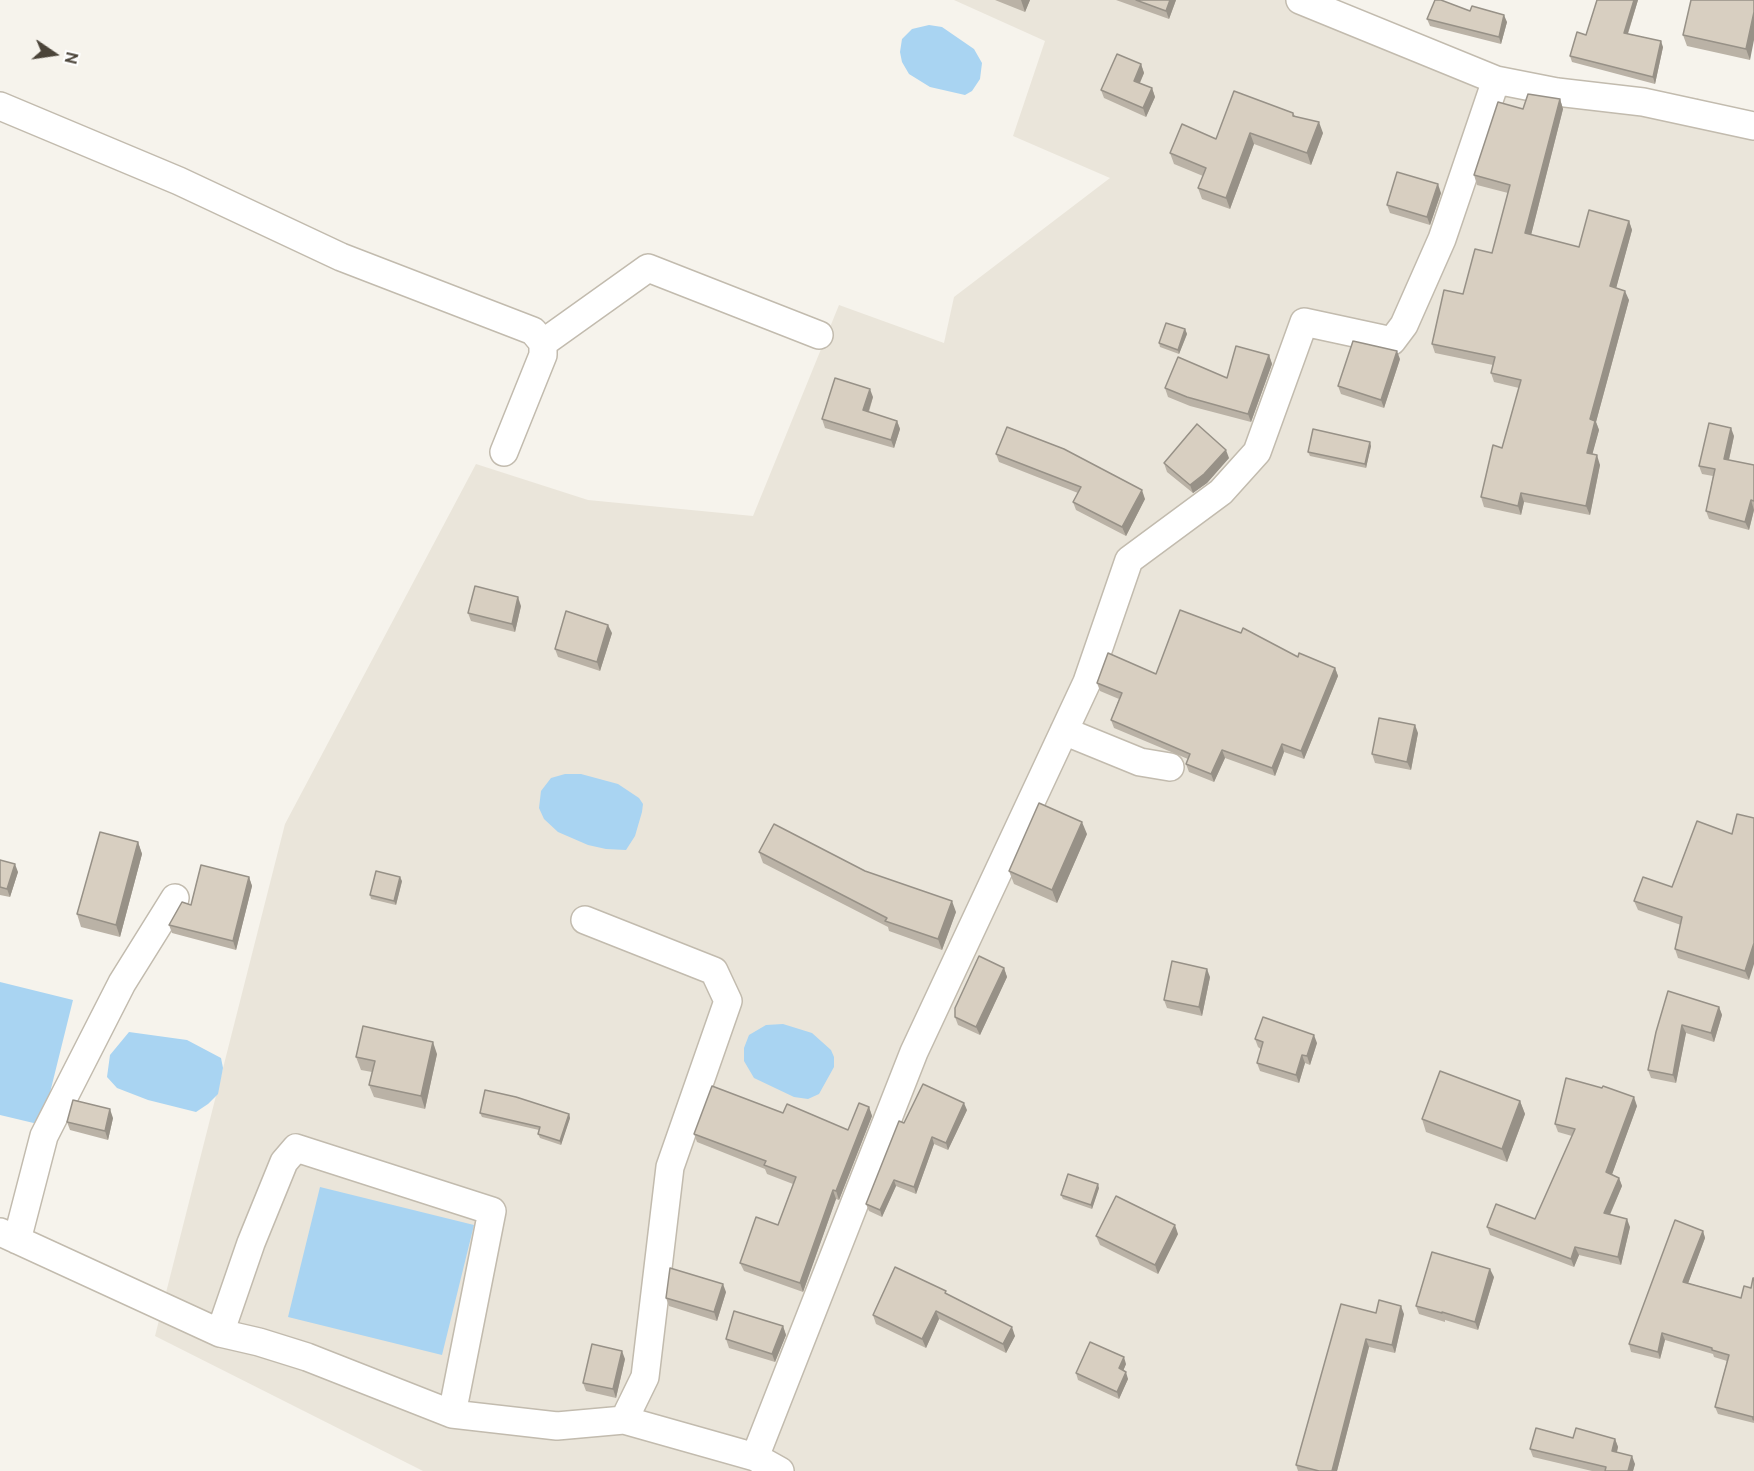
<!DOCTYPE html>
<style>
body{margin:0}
#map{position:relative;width:1754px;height:1471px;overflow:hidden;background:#f6f3ec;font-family:Ubuntu,sans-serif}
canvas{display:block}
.north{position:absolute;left:24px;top:24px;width:60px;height:60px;-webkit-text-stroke:4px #fff;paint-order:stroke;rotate:103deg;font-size:16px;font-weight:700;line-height:24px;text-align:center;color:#4b4439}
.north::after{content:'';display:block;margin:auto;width:21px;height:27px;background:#4b4439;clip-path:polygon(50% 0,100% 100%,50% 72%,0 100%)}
</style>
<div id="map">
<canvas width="1754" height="1471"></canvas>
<div class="north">N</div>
</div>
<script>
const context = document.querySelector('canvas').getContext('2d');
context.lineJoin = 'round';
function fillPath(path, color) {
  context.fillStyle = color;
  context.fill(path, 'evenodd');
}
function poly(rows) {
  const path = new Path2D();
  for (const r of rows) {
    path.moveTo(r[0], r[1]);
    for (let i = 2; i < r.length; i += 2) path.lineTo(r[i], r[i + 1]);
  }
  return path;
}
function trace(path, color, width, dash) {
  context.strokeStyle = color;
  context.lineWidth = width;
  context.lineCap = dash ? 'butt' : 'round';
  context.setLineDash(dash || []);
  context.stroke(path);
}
fillPath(poly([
 [954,0,1312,0,1495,82,1688,122,1697,98,1754,123,1754,1471,423,1471,155,1336,285,824,476,464,588,500,753,516,839,305,944,343,954,297,1110,178,1013,136,1045,41]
]), '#eae5da');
fillPath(poly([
 [929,25,942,27,974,49,982,63,980,79,972,91,965,95,930,87,909,74,902,62,900,52,902,39,912,29],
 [565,774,581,774,618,784,639,798,643,804,642,812,635,836,626,850,606,849,588,845,558,832,544,819,539,808,541,791,551,778],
 [0,982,73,1000,42,1125,0,1115],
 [783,1024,812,1033,831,1050,834,1057,834,1067,819,1094,808,1099,794,1097,754,1078,744,1061,744,1048,749,1035,766,1025],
 [129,1032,187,1040,221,1058,223,1068,218,1094,208,1104,196,1112,148,1100,117,1088,107,1077,110,1055],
 [320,1187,474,1225,442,1355,288,1317]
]), '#a9d4f2');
const minor = poly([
 [1300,0,1496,80,1557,92,1643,102,1754,126],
 [0,106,179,181,341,257,533,331,543,343,543,355,504,452],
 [543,343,648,268,819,335],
 [1064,731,1140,762,1170,767],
 [585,920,714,971,728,1001,670,1167,645,1377,624,1420],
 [0,1232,220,1333,259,1342,307,1357,452,1414,557,1426,624,1420,755,1457,780,1471],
 [17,1240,44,1136,122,983,175,898],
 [220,1333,251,1243,284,1162,296,1148,492,1211,452,1414],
 [755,1457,914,1052,1087,682,1129,560,1221,492,1257,452,1304,322,1392,341,1404,325,1442,239,1496,80]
]);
trace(minor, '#c2bbae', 30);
trace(minor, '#fff', 27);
fillPath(poly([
 [995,0,1030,0,1025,12],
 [1116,0,1176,0,1169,19],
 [1597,0,1638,0,1628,34,1663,47,1655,84,1572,62,1570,56,1586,35],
 [1754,0,1750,60,1687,46,1683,35],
 [1470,11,1507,22,1501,44,1430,26,1427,19],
 [1141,64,1144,73,1140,83,1152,88,1155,97,1146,117,1104,98,1101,90],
 [1560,99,1563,109,1531,235,1579,247,1629,221,1632,230,1616,288,1629,300,1596,422,1599,430,1592,454,1600,465,1590,515,1524,502,1521,515,1484,507,1481,497,1502,448,1519,388,1494,382,1491,373,1493,365,1435,353,1432,344,1463,294,1492,253,1508,193,1477,185,1474,175,1523,109],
 [1293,113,1295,116,1323,133,1311,165,1254,144,1230,209,1202,199,1198,188,1203,176,1174,164,1170,153,1216,139],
 [1441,193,1430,225,1390,213,1387,205],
 [1185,329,1187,334,1179,354,1160,347,1159,343],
 [1269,355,1272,364,1251,422,1190,406,1168,397,1165,388,1227,378],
 [1400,359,1384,408,1341,394,1338,386],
 [873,397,869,412,897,421,900,429,894,448,825,428,822,419],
 [1734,436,1729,460,1754,465,1754,510,1749,530,1709,519,1706,511,1713,476,1702,474,1699,466],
 [1371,446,1366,468,1310,456,1308,452],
 [996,454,1145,499,1126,536,1076,510,1073,502,1078,493,999,462],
 [1229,458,1207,483,1193,493,1167,472,1164,463],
 [521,606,515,632,471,621,468,613],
 [612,633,600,671,558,657,555,649],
 [1298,657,1335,668,1338,676,1304,759,1284,752,1275,776,1225,758,1214,782,1189,772,1186,764,1188,759,1114,728,1111,720,1119,699,1100,691,1097,683,1156,674],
 [1418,733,1411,770,1375,763,1372,754],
 [1697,821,1749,980,1678,958,1675,949,1681,925,1638,910,1634,901,1672,887],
 [1087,834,1057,903,1014,884,1009,871],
 [138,842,142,854,120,937,81,927,77,914],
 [759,852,865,871,956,912,942,950,889,931,888,927,763,863],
 [0,860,18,872,10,897,0,895],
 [249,877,252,886,236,950,172,933,169,925,191,905],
 [402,881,396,905,371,899,370,895],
 [1004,968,1007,977,980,1035,958,1025,955,1017],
 [1210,977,1202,1016,1167,1008,1164,1000],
 [1719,1007,1722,1015,1714,1042,1686,1033,1676,1083,1651,1078,1648,1070,1656,1032],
 [1255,1039,1317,1043,1310,1065,1305,1063,1299,1083,1260,1071,1257,1063,1261,1049,1258,1047],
 [437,1054,425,1109,374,1097,369,1085,372,1072,361,1070,356,1057],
 [1520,1101,1525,1114,1507,1162,1426,1132,1422,1119],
 [1637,1106,1612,1174,1619,1178,1622,1186,1610,1215,1630,1227,1621,1265,1579,1255,1574,1267,1490,1235,1487,1227,1535,1219,1572,1136,1558,1132,1555,1124],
 [869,1107,872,1116,839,1200,836,1199,803,1292,744,1271,740,1263,778,1225,793,1184,767,1174,765,1169,697,1142,694,1134,783,1113,848,1130],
 [967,1110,948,1150,934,1144,916,1194,896,1186,882,1217,869,1211,866,1204,904,1123],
 [480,1113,569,1114,570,1118,561,1145,540,1138,538,1134,539,1130,482,1117],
 [113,1118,108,1140,70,1130,67,1122],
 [1099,1188,1092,1209,1063,1199,1061,1195],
 [1703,1231,1705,1238,1688,1283,1741,1298,1751,1288,1754,1278,1754,1423,1718,1414,1715,1407,1727,1361,1714,1357,1713,1354,1665,1340,1660,1359,1631,1352,1629,1344],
 [1178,1234,1158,1274,1100,1245,1096,1236],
 [1494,1277,1478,1330,1445,1320,1445,1322,1419,1314,1416,1306],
 [946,1291,946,1293,1015,1336,1006,1353,939,1319,926,1348,876,1324,873,1315],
 [726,1292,717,1321,669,1306,666,1298],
 [1376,1313,1404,1314,1395,1353,1369,1347,1337,1471,1298,1471,1296,1465],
 [783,1326,786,1335,775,1362,729,1348,726,1339],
 [625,1359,616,1398,586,1391,583,1383],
 [1126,1364,1123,1371,1128,1379,1119,1399,1078,1380,1076,1373],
 [1573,1438,1615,1439,1618,1447,1617,1452,1635,1464,1633,1471,1592,1471,1533,1457,1530,1449]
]), '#bab2a6');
fillPath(poly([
 [1021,0,1030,0,1025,12],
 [1170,0,1176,0,1169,19,1166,11],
 [1634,0,1638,0,1626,39,1624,33],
 [1754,12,1754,40,1750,60,1746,49],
 [1504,15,1507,22,1501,44,1499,37],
 [1661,41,1663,47,1655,84,1653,77],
 [1141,64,1144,73,1137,89,1134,81],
 [1152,88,1155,97,1146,117,1143,108],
 [1560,99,1563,109,1529,243,1525,233],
 [1319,122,1323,133,1311,165,1307,153],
 [1250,133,1254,144,1230,209,1226,198],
 [1438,184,1441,193,1430,225,1427,217],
 [1629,221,1632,230,1614,296,1610,286],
 [1625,291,1629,300,1596,422,1599,430,1590,463,1587,453,1590,419],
 [1185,329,1187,334,1179,354,1178,350],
 [1397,351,1400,359,1384,408,1381,400],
 [1269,355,1272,364,1251,422,1248,414],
 [870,389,873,397,866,419,863,410],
 [897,421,900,429,894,448,891,440],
 [1731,428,1734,436,1727,468,1724,459],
 [1370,442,1371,446,1366,468,1365,464],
 [1226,450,1229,458,1207,483,1193,493,1190,485],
 [1597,455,1600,465,1590,515,1586,506],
 [1142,490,1145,499,1126,536,1122,527],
 [1521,493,1524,502,1521,515,1518,506],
 [1751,500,1754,510,1749,530,1745,522],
 [518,597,521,606,515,632,512,624],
 [608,625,612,633,600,671,597,662],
 [1335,668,1338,676,1304,759,1301,751],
 [1415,725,1418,733,1411,770,1407,762],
 [1282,744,1284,752,1275,776,1272,768],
 [1222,750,1225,758,1214,782,1211,774],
 [1082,822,1087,834,1057,903,1052,890],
 [138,842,142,854,120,937,116,925],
 [15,864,18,872,10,897,7,889],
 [249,877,252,886,236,950,233,941],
 [400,877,402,881,396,905,394,901],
 [952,901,956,912,942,950,938,939],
 [1754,943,1754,964,1749,980,1745,971],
 [1004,968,1007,977,980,1035,976,1027],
 [1207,969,1210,977,1202,1016,1199,1007],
 [1719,1007,1722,1015,1714,1042,1711,1033],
 [1682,1025,1686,1033,1676,1083,1673,1075],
 [1314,1035,1317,1043,1310,1065,1307,1056],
 [433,1042,437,1054,425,1109,421,1096],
 [1302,1055,1305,1063,1299,1083,1296,1075],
 [1634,1097,1637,1106,1610,1180,1606,1172],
 [1520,1101,1525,1114,1507,1162,1502,1149],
 [964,1103,967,1110,948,1150,946,1143],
 [869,1107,872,1116,839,1200,836,1191],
 [110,1109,113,1118,108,1140,105,1131],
 [569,1114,570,1118,561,1145,560,1141],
 [932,1137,934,1144,916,1194,914,1187],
 [1619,1178,1622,1186,1607,1221,1604,1213],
 [894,1180,896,1186,882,1217,880,1210],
 [1098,1184,1099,1188,1092,1209,1091,1205],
 [833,1190,836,1199,803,1292,800,1283],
 [1627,1219,1630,1227,1621,1265,1618,1257],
 [1175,1225,1178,1234,1158,1274,1155,1265],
 [1703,1231,1705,1238,1686,1289,1683,1282],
 [1575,1247,1579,1255,1574,1267,1571,1259],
 [1490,1269,1494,1277,1478,1330,1475,1322],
 [723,1284,726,1292,717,1321,714,1312],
 [1401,1306,1404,1314,1395,1353,1392,1345],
 [936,1311,939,1319,926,1348,922,1339],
 [783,1326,786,1335,775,1362,772,1354],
 [1012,1327,1015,1336,1006,1353,1003,1344],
 [1662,1333,1665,1340,1660,1359,1658,1352],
 [1366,1339,1369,1347,1337,1471,1332,1471],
 [622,1351,625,1359,616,1398,613,1389],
 [1124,1357,1126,1364,1121,1376,1119,1368],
 [1126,1372,1128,1379,1119,1399,1117,1392],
 [1615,1439,1618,1447,1615,1459,1612,1451],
 [1632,1456,1635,1464,1633,1471,1628,1471]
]), '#979187');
const building = poly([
 [1136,0,1170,0,1166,11,1136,0],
 [1435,0,1441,0,1470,11,1472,6,1504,15,1499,37,1427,19,1435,0],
 [1597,0,1634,0,1624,33,1661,41,1653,77,1570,56,1577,32,1586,35,1597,0],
 [1691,0,1754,0,1754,12,1746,49,1683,35,1691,0],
 [1117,54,1141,64,1134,81,1152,88,1143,108,1101,90,1117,54],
 [1234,91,1293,113,1293,116,1319,122,1307,153,1250,133,1226,198,1198,188,1206,168,1170,153,1182,124,1216,139,1234,91],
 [1528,94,1560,99,1525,233,1579,247,1589,210,1629,221,1610,286,1625,291,1590,419,1595,421,1587,453,1597,455,1586,506,1521,493,1518,506,1481,497,1493,445,1502,448,1521,380,1491,373,1495,357,1432,344,1444,290,1463,294,1475,249,1492,253,1510,185,1474,175,1498,102,1523,109,1528,94],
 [1397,172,1438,184,1427,217,1387,205,1397,172],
 [1166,323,1185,329,1178,350,1159,343,1166,323],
 [1353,341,1397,351,1381,400,1338,386,1353,341],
 [1236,346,1269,355,1248,414,1187,397,1165,388,1178,357,1227,378,1236,346],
 [835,378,870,389,863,410,897,421,891,440,822,419,835,378],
 [1709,423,1731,428,1724,459,1754,465,1754,501,1751,500,1745,522,1706,511,1715,469,1699,466,1709,423],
 [1197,424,1226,450,1204,474,1190,485,1164,463,1197,424],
 [1007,427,1064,449,1142,490,1122,527,1073,502,1081,487,996,454,1007,427],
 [1313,429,1370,442,1365,464,1308,452,1313,429],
 [475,586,518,597,512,624,468,613,475,586],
 [1180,610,1241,633,1243,628,1298,657,1299,653,1335,668,1301,751,1282,744,1272,768,1222,750,1211,774,1186,764,1190,754,1111,720,1122,693,1097,683,1108,653,1156,674,1180,610],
 [566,611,608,625,597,662,555,649,566,611],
 [1379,718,1415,725,1407,762,1372,754,1379,718],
 [1039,803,1082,822,1052,890,1009,871,1039,803],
 [1737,814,1754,818,1754,943,1745,971,1675,949,1682,917,1634,901,1643,877,1672,887,1697,821,1732,834,1737,814],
 [774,824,865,871,952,901,938,939,885,921,887,918,759,852,774,824],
 [100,832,138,842,116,925,77,914,100,832],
 [0,860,15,864,7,889,0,887,0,860],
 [201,865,249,877,233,941,169,925,182,902,191,905,201,865],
 [376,871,400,877,394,901,370,895,376,871],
 [979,956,1004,968,976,1027,955,1017,955,1008,979,956],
 [1172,961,1207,969,1199,1007,1164,1000,1172,961],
 [1668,991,1719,1007,1711,1033,1682,1025,1673,1075,1648,1070,1656,1032,1668,991],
 [1263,1017,1314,1035,1307,1056,1302,1055,1296,1075,1257,1063,1263,1042,1255,1039,1263,1017],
 [363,1026,433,1042,421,1096,369,1085,375,1061,356,1057,363,1026],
 [1440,1071,1520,1101,1502,1149,1422,1119,1440,1071],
 [1566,1078,1602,1088,1603,1086,1634,1097,1606,1172,1619,1178,1604,1213,1627,1219,1618,1257,1575,1247,1571,1259,1487,1227,1496,1204,1535,1219,1575,1129,1555,1124,1566,1078],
 [923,1084,964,1103,946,1143,932,1137,914,1187,894,1180,880,1210,866,1204,899,1121,904,1123,923,1084],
 [712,1086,783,1113,787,1104,848,1130,859,1103,869,1107,836,1191,833,1190,800,1283,740,1263,756,1217,778,1225,796,1177,764,1165,766,1161,694,1134,712,1086],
 [485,1090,516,1097,569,1114,560,1141,538,1134,540,1127,480,1113,485,1090],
 [73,1100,110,1109,105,1131,67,1122,73,1100],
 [1068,1174,1098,1184,1091,1205,1061,1195,1068,1174],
 [1116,1196,1175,1225,1155,1265,1096,1236,1116,1196],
 [1675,1220,1703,1231,1683,1282,1741,1298,1744,1286,1751,1288,1753,1278,1754,1278,1754,1420,1753,1419,1753,1417,1715,1407,1729,1355,1712,1350,1712,1348,1662,1333,1658,1352,1629,1344,1675,1220],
 [1432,1252,1490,1269,1475,1322,1442,1312,1442,1313,1416,1306,1432,1252],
 [895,1267,946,1291,945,1293,1012,1327,1003,1344,936,1311,922,1339,873,1315,895,1267],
 [670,1268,723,1284,714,1312,666,1298,670,1268],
 [1379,1300,1401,1306,1392,1345,1366,1339,1332,1471,1319,1471,1296,1465,1341,1304,1376,1313,1379,1300],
 [734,1311,783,1326,772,1354,726,1339,734,1311],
 [1090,1342,1124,1357,1119,1368,1126,1372,1117,1392,1076,1373,1090,1342],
 [592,1344,622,1351,613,1389,583,1383,592,1344],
 [1536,1428,1573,1438,1576,1428,1615,1439,1612,1451,1632,1456,1628,1471,1605,1471,1606,1467,1530,1449,1536,1428]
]);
fillPath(building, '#d8cfc1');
trace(building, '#979187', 1.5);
</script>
